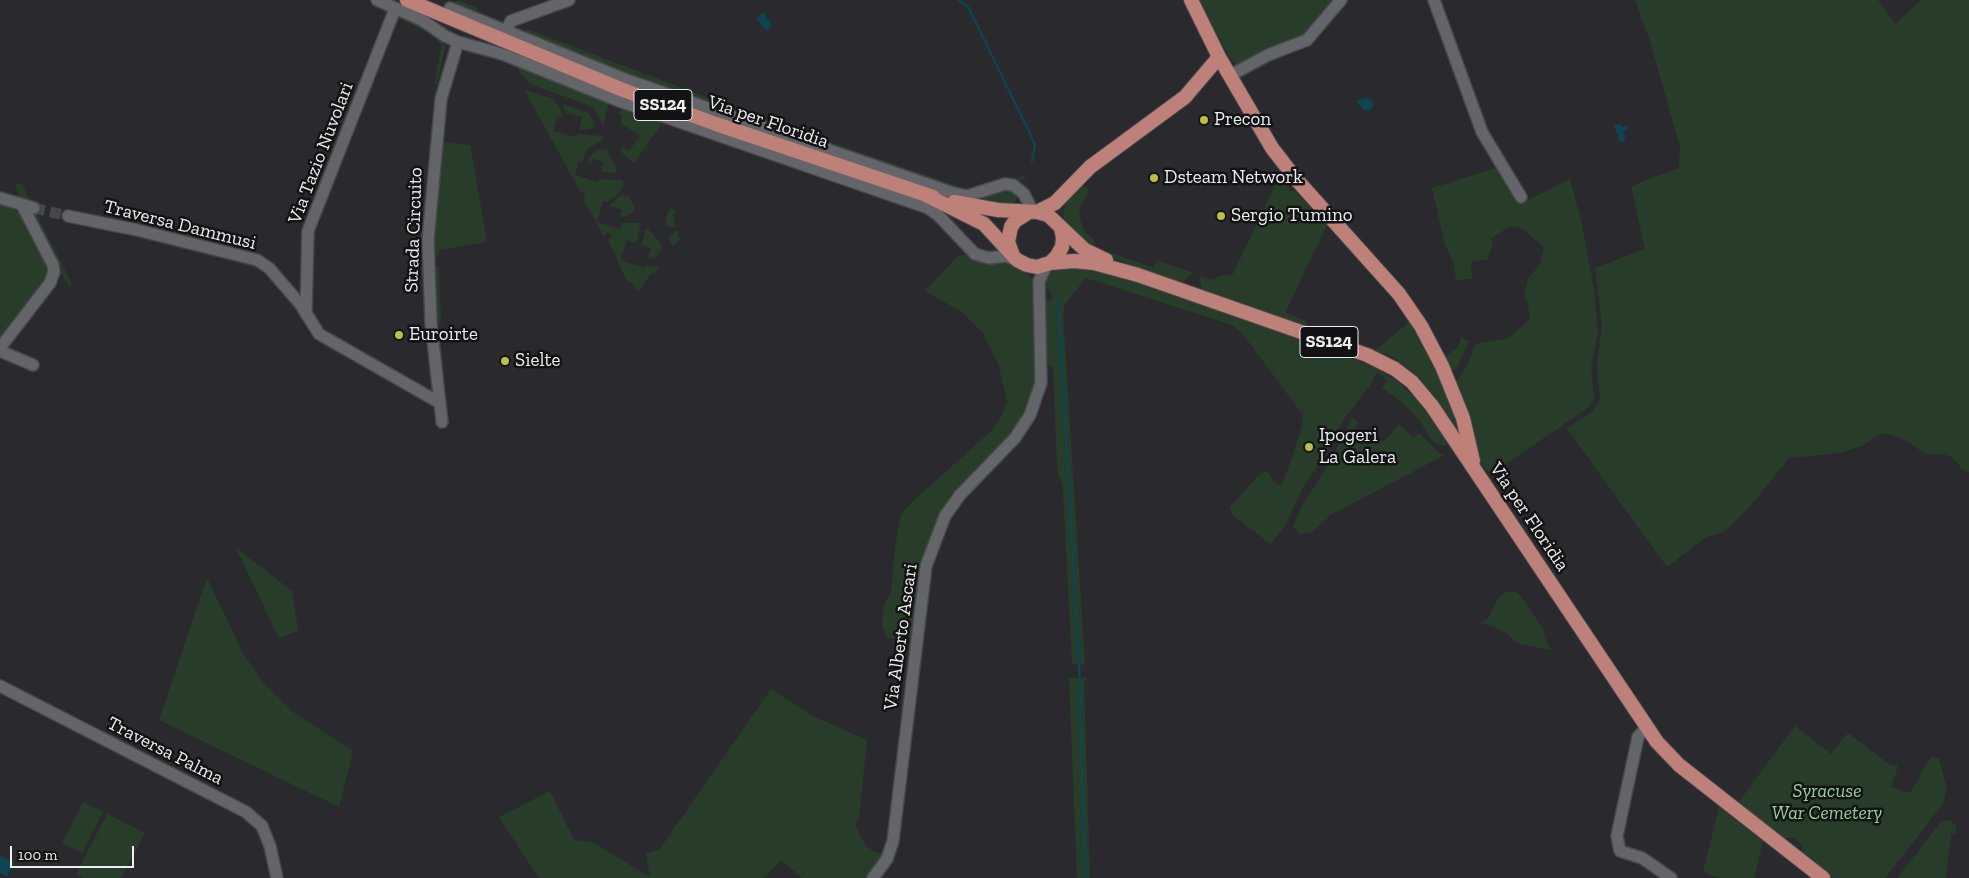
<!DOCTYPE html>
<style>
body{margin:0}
#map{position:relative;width:1969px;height:878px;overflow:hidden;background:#2a2a2e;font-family:"Zilla Slab",serif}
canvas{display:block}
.scale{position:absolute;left:10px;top:846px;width:124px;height:22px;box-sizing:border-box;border:2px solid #edeef0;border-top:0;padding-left:6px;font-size:15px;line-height:18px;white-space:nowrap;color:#edeef0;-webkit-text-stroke:4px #131315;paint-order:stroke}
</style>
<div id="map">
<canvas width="1969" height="878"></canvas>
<div class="scale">100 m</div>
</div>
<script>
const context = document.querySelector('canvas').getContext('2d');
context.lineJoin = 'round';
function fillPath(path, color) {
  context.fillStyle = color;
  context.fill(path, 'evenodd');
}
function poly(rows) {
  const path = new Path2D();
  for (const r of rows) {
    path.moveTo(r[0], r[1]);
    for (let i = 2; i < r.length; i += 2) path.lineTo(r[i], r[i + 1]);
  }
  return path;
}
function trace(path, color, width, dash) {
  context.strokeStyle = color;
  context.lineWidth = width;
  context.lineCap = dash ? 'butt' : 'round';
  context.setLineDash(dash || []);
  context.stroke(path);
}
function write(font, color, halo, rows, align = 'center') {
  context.font = font + ' "Zilla Slab",serif';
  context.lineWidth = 5;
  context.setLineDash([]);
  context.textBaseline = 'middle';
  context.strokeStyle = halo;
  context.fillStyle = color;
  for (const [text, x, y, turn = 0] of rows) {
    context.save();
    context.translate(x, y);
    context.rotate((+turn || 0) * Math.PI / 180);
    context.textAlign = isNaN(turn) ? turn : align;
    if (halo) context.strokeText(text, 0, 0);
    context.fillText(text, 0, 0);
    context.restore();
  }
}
fillPath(poly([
 [1198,0,1336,0,1310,33,1237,66,1231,60],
 [1635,0,1878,0,1895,24,1921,0,1969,0,1969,472,1962,469,1952,457,1942,454,1927,455,1904,439,1888,434,1879,434,1864,445,1840,453,1789,458,1747,510,1724,532,1706,537,1667,567,1567,429,1594,410,1600,398,1597,366,1602,325,1595,268,1645,249,1631,186,1679,168,1680,147,1650,41],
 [455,1,461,1,479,9,473,13,456,6],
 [397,15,420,23,443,41,445,48,437,84,434,84,442,45,434,36,396,16],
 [527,29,727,105,719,109,629,75,522,33],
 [516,64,609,101,603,126,594,108,589,105,532,85,521,74],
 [526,90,553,99,560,108,564,118,557,116,553,131,576,137,577,134,603,136,603,139,586,150,582,162,579,161,575,175,598,182,599,179,621,180,624,183,619,193,607,202,603,201,597,222,620,229,622,223,641,223,636,243,627,240,620,260,645,268,646,265,651,267,660,265,655,273,651,273,639,292,632,283,627,281,609,242,612,235,607,232,604,237,584,200,585,193,580,191,526,93],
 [562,104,587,112,595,124,594,128,579,130,582,117,566,113],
 [628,108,659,120,661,125,634,163,620,151,622,147,629,151,640,136,621,123,622,116,618,112],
 [735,109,963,188,972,189,1004,178,1015,179,1023,176,1027,179,963,192,737,114],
 [447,142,470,145,487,242,439,250,439,257,434,254,434,238,438,167,442,143],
 [607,149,617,170,615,173,601,172,604,162,593,159,591,164,588,163,590,156,597,150],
 [1499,167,1514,192,1513,195,1521,204,1570,179,1581,221,1594,290,1598,332,1591,366,1594,398,1589,407,1493,473,1486,470,1482,465,1455,384,1467,366,1476,344,1509,338,1530,319,1528,305,1524,297,1528,279,1540,264,1544,247,1521,228,1510,226,1490,239,1493,243,1488,259,1471,262,1472,279,1456,280,1454,264,1445,245,1432,188],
 [1281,173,1289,183,1289,192,1294,190,1327,225,1285,313,1306,321,1308,326,1202,290,1199,276,1214,280,1218,276,1233,274],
 [14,183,22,184,32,205,21,199],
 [1080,184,1089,190,1080,209,1079,217,1085,232,1094,239,1094,247,1154,268,1157,260,1193,273,1181,283,1094,251,1070,229,1063,215,1067,200],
 [1011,188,1017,194,1014,205,966,200],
 [621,195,629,196,635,208,632,213,624,217,620,216,622,210,609,206],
 [0,203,11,206,23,217,48,261,49,278,0,342],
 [670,209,674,209,676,213,673,215,676,227,668,227,665,220],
 [35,211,72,284,69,286,41,239,33,218],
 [648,229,661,244,662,249,655,258,648,259,651,248,642,245,645,231],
 [677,230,680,240,673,246,668,238],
 [969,254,984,262,1008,262,1030,276,1033,281,1035,290,1037,372,1034,392,1026,413,1011,436,940,515,924,554,911,637,887,639,882,623,884,605,891,592,895,547,901,515,911,503,991,431,1001,417,1007,401,998,363,983,333,962,312,925,291,958,256],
 [1062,265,1095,265,1373,367,1397,381,1420,403,1446,440,1447,446,1440,445,1432,440,1418,418,1397,398,1382,388,1388,381,1377,373,1372,379,1373,381,1344,419,1332,443,1304,486,1283,529,1271,544,1231,514,1230,507,1258,476,1266,471,1274,482,1282,486,1302,427,1303,415,1242,333,1232,325,1086,278,1065,304,1063,314,1085,665,1072,664,1063,489,1057,468,1053,367,1047,364,1044,303,1053,298,1050,289,1043,290,1047,273],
 [439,266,441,323,437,324,434,268],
 [1410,321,1437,373,1461,430,1459,433,1418,376,1392,356,1375,351],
 [1461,337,1469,341,1457,368,1450,371,1445,362,1445,357,1458,347],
 [1353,417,1358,423,1354,430,1367,445,1372,441,1385,441,1399,424,1414,438,1419,433,1439,453,1445,455,1332,514,1311,533,1299,534,1293,526,1303,504,1327,467],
 [236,548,292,591,298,631,279,638],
 [207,578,244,655,263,682,293,712,353,751,339,807,159,720],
 [1515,591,1520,595,1543,629,1546,641,1552,650,1516,643,1508,634,1494,627,1479,623,1488,619,1498,598,1504,593],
 [1069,678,1087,678,1084,683,1090,878,1077,878],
 [771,689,813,716,867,740,859,818,855,826,865,844,874,852,885,854,866,878,802,878,781,860,763,878,539,878,499,817,550,791,574,840,592,842,650,877,646,853,659,850],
 [1795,726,1831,754,1848,733,1890,765,1898,766,1891,787,1910,793,1930,758,1934,756,1939,759,1947,788,1943,804,1885,878,1833,878,1800,851,1803,848,1801,844,1793,837,1789,837,1786,839,1738,803],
 [83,802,103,812,82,853,62,843],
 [1719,807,1763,841,1754,878,1720,878,1703,872],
 [107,814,145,833,121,878,84,878,76,874],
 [1950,820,1956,826,1956,833,1951,833,1946,878,1897,878,1942,821]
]), '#283d29');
fillPath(poly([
 [763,12,772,26,767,31,756,19],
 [1366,97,1372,101,1373,106,1369,111,1364,110,1356,101],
 [1620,124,1622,127,1627,126,1628,130,1623,132,1626,140,1620,142,1614,126],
 [0,855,14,863,7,877,0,873]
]), '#0d4550');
trace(poly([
 [959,0,968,7,1028,129,1035,145,1032,161],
 [1058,297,1079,664,1085,878]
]), '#0d4550', 2.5);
trace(poly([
 [34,208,68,216]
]), '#47474b', 11, [11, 5.5]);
const minor = poly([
 [377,0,422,20,445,36,458,42,502,54,619,101,928,208,938,215,975,254,989,258,1006,256,1017,260],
 [1434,0,1482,132,1521,197],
 [450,8,627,80,953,193,967,196,1005,184,1013,185,1024,194,1033,212],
 [506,31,511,21,569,0],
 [1231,75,1268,55,1307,40,1341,0],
 [0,198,34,208],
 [68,216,137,230,257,260,269,268,301,305,319,334,440,403],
 [306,314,308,231,395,9],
 [0,348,50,283,54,272,53,265,22,205],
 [0,351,33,365],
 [442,422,431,323,428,240,441,99,458,42],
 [0,686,246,812,262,826,270,846,277,878],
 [1646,728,1638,737,1617,836,1620,851,1642,858,1671,878],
 [873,878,887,859,893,841,926,566,945,516,960,495,1015,438,1030,415,1041,383,1039,281,1047,264]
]);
const major = poly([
 [407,0,623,90,716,124,933,197],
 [1191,0,1219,57,1272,148,1296,179,1399,294,1421,326,1442,366,1463,418,1473,461],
 [924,194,984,224,1017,260,1027,265,1037,267,1050,263,1074,261,1094,263,1138,275,1367,355,1395,369,1412,382,1432,406,1657,742,1679,765,1823,878],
 [954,202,998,210,1037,212,1048,215,1085,250,1106,260],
 [1037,212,1055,203,1090,167,1185,97,1219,57],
 [1012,253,1008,242,1011,227,1015,221,1029,212],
 [1050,263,1057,256,1062,247,1063,238,1061,228]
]);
trace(minor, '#47484a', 14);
trace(major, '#47484a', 16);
trace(minor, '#646569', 11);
trace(major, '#bd8179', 14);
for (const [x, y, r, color] of [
 [1204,120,5,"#bac045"],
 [1154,178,5,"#bac045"],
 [1221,216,5,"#bac045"],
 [399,335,5,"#bac045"],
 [505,361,5,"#bac045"],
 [1309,447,5,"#bac045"]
]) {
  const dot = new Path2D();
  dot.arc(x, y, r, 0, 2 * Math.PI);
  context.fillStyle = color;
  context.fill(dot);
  trace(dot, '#131315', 2);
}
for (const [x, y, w] of [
 [663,105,58],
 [1329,342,58]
]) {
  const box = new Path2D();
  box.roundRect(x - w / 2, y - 15.5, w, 31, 4);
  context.fillStyle = '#131315';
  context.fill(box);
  trace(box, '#edeef0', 1);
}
write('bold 18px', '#edeef0', null, [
 ["SS124",663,105],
 ["SS124",1329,342]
]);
write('19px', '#edeef0', '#131315', [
 ["Precon",1214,120],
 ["Dsteam Network",1164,178],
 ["Sergio Tumino",1231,216],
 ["Euroirte",409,335],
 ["Sielte",515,361],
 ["Ipogeri",1319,436],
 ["La Galera",1319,458]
], 'left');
write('19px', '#edeef0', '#131315', [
 ["Via per Floridia",768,122,19],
 ["Via Tazio Nuvolari",321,153,-69],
 ["Traversa Dammusi",180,225,14],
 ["Strada Circuito",414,230,-88],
 ["Via per Floridia",1529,517,56],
 ["Via Alberto Ascari",901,637,-82],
 ["Traversa Palma",165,751,27]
]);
write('italic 19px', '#96d298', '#131315', [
 ["Syracuse",1827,792],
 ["War Cemetery",1827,814]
]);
</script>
